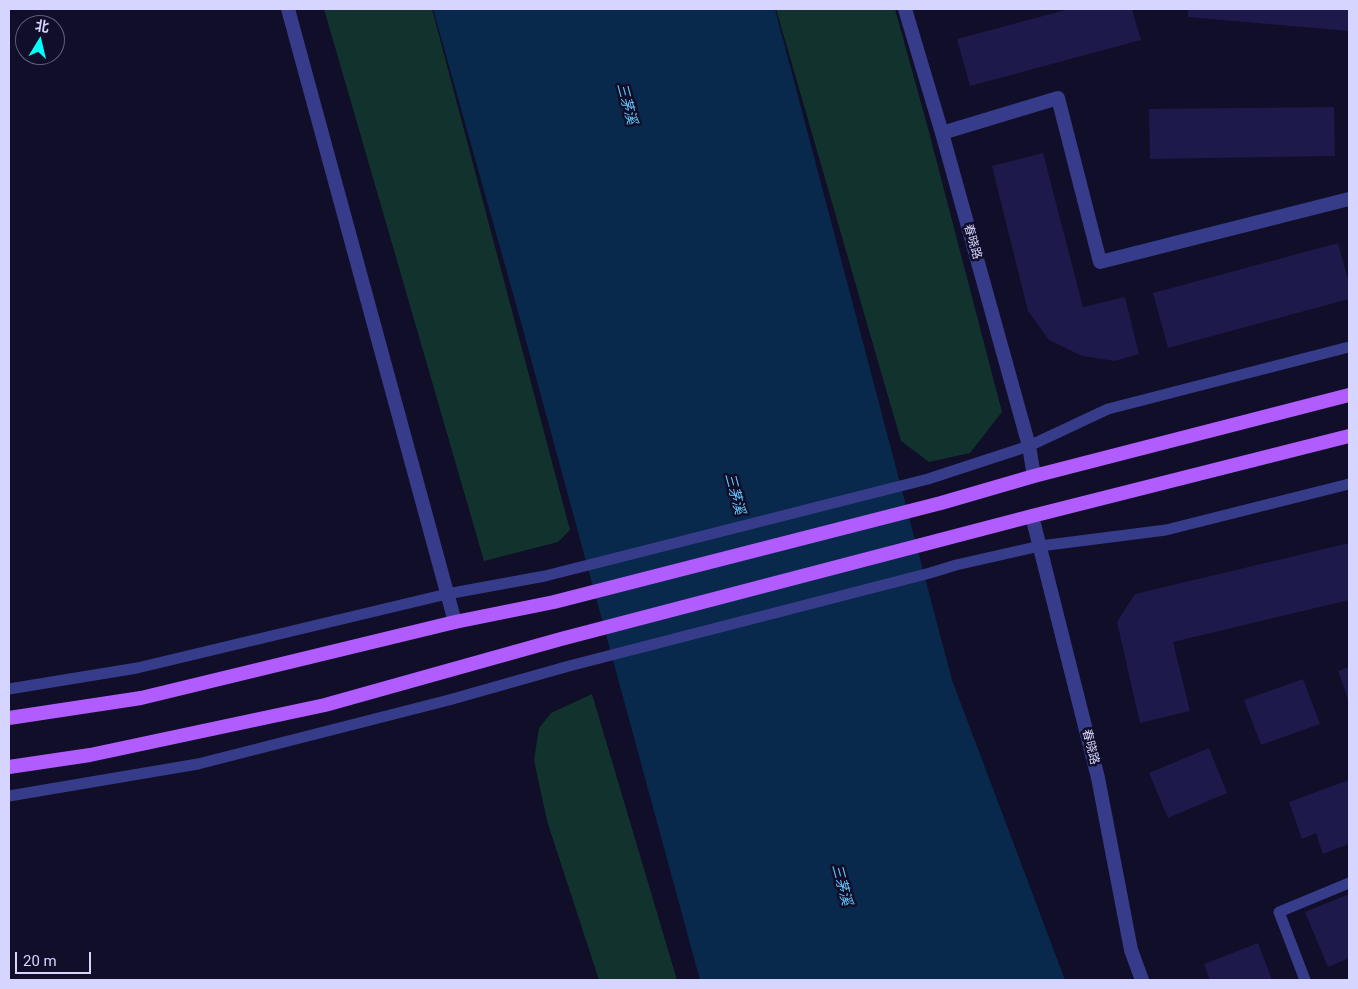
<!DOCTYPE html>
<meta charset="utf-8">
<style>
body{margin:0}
#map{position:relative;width:1358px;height:989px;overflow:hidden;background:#100e28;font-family:Roboto,"Noto Sans SC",sans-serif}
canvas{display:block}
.frame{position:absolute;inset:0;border:10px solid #d5d5ff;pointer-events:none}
.north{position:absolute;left:15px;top:15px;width:50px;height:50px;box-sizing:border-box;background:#100e28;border:1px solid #5f5e7e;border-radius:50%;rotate:9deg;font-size:14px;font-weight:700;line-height:20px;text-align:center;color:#d5d5ff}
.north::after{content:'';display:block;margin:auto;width:18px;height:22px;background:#01fffc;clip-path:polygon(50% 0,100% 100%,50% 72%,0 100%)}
.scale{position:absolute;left:15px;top:952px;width:76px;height:22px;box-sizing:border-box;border:2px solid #d5d5ff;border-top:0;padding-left:6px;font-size:15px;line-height:18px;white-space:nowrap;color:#d5d5ff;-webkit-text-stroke:4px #100e28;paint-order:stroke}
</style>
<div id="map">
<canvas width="1358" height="989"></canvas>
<div class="frame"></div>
<div class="north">北</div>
<div class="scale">20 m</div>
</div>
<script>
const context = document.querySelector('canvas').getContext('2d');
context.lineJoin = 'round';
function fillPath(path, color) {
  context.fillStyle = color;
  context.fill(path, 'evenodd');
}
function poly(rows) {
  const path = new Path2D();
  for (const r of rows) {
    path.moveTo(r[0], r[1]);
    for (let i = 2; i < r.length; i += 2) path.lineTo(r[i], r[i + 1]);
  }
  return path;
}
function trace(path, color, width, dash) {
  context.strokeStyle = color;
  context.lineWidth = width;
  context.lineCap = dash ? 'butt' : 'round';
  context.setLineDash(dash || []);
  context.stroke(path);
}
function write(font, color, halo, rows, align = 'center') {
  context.font = font + ' Roboto,"Noto Sans SC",sans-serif';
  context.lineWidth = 5;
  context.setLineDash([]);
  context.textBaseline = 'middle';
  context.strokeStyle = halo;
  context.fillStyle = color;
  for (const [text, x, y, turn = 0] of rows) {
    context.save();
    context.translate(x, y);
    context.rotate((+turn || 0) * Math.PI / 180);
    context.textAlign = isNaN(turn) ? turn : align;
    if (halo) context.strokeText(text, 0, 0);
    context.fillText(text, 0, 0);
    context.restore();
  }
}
fillPath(poly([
 [324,9,432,9,570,530,558,542,484,561],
 [776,9,895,9,929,132,1002,412,970,453,929,462,901,441],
 [592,694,677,980,599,980,547,821,534,760,539,728,551,713]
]), '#11322d');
fillPath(poly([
 [433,9,775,9,952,680,1065,980,700,980,519,315]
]), '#09294c');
fillPath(poly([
 [1069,9,1132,9,1141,40,970,86,957,39],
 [1188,9,1349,9,1349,31,1188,17],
 [1334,107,1335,156,1150,159,1149,109],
 [1043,153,1083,307,1125,297,1139,354,1115,361,1082,356,1049,340,1028,311,992,166],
 [1338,243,1349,283,1349,299,1168,348,1153,293],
 [1349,543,1349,600,1173,642,1190,711,1140,723,1117,622,1135,594],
 [1349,667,1349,702,1338,671],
 [1303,679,1320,724,1261,745,1244,700],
 [1209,748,1227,793,1168,818,1149,773],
 [1349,780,1349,844,1323,854,1316,833,1302,839,1289,802],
 [1349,894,1349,958,1328,967,1305,912],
 [1258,943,1272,980,1210,980,1204,964]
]), '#1d194a');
trace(poly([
 [9,689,137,668,447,594,545,576,928,479,1029,446,1108,409,1349,347],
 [9,796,198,764,449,700,569,666,930,573,956,565,1040,546,1166,530,1349,484],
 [1305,980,1279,912,1349,883]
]), '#363c8a', 11);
trace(poly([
 [942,133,1058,98,1100,262,1349,199]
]), '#363c8a', 14);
trace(poly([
 [288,9,455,622],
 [905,9,942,133,1029,446,1034,476],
 [1032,516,1098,778,1131,950,1142,980]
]), '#363c8a', 14);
trace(poly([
 [9,718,141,698,455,622,554,602,941,503,1034,476,1349,395],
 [9,767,90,755,325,705,561,639,1032,516,1349,436]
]), '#b05cff', 14);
write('12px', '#d5d5ff', '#100e28', [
 ["春晓路",972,242,74],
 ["春晓路",1090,747,76]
]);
write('italic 14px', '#63c8ff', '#100e28', [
 ["三茅溪",626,104,75],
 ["三茅溪",734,494,75],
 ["三茅溪",841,885,75]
]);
</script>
